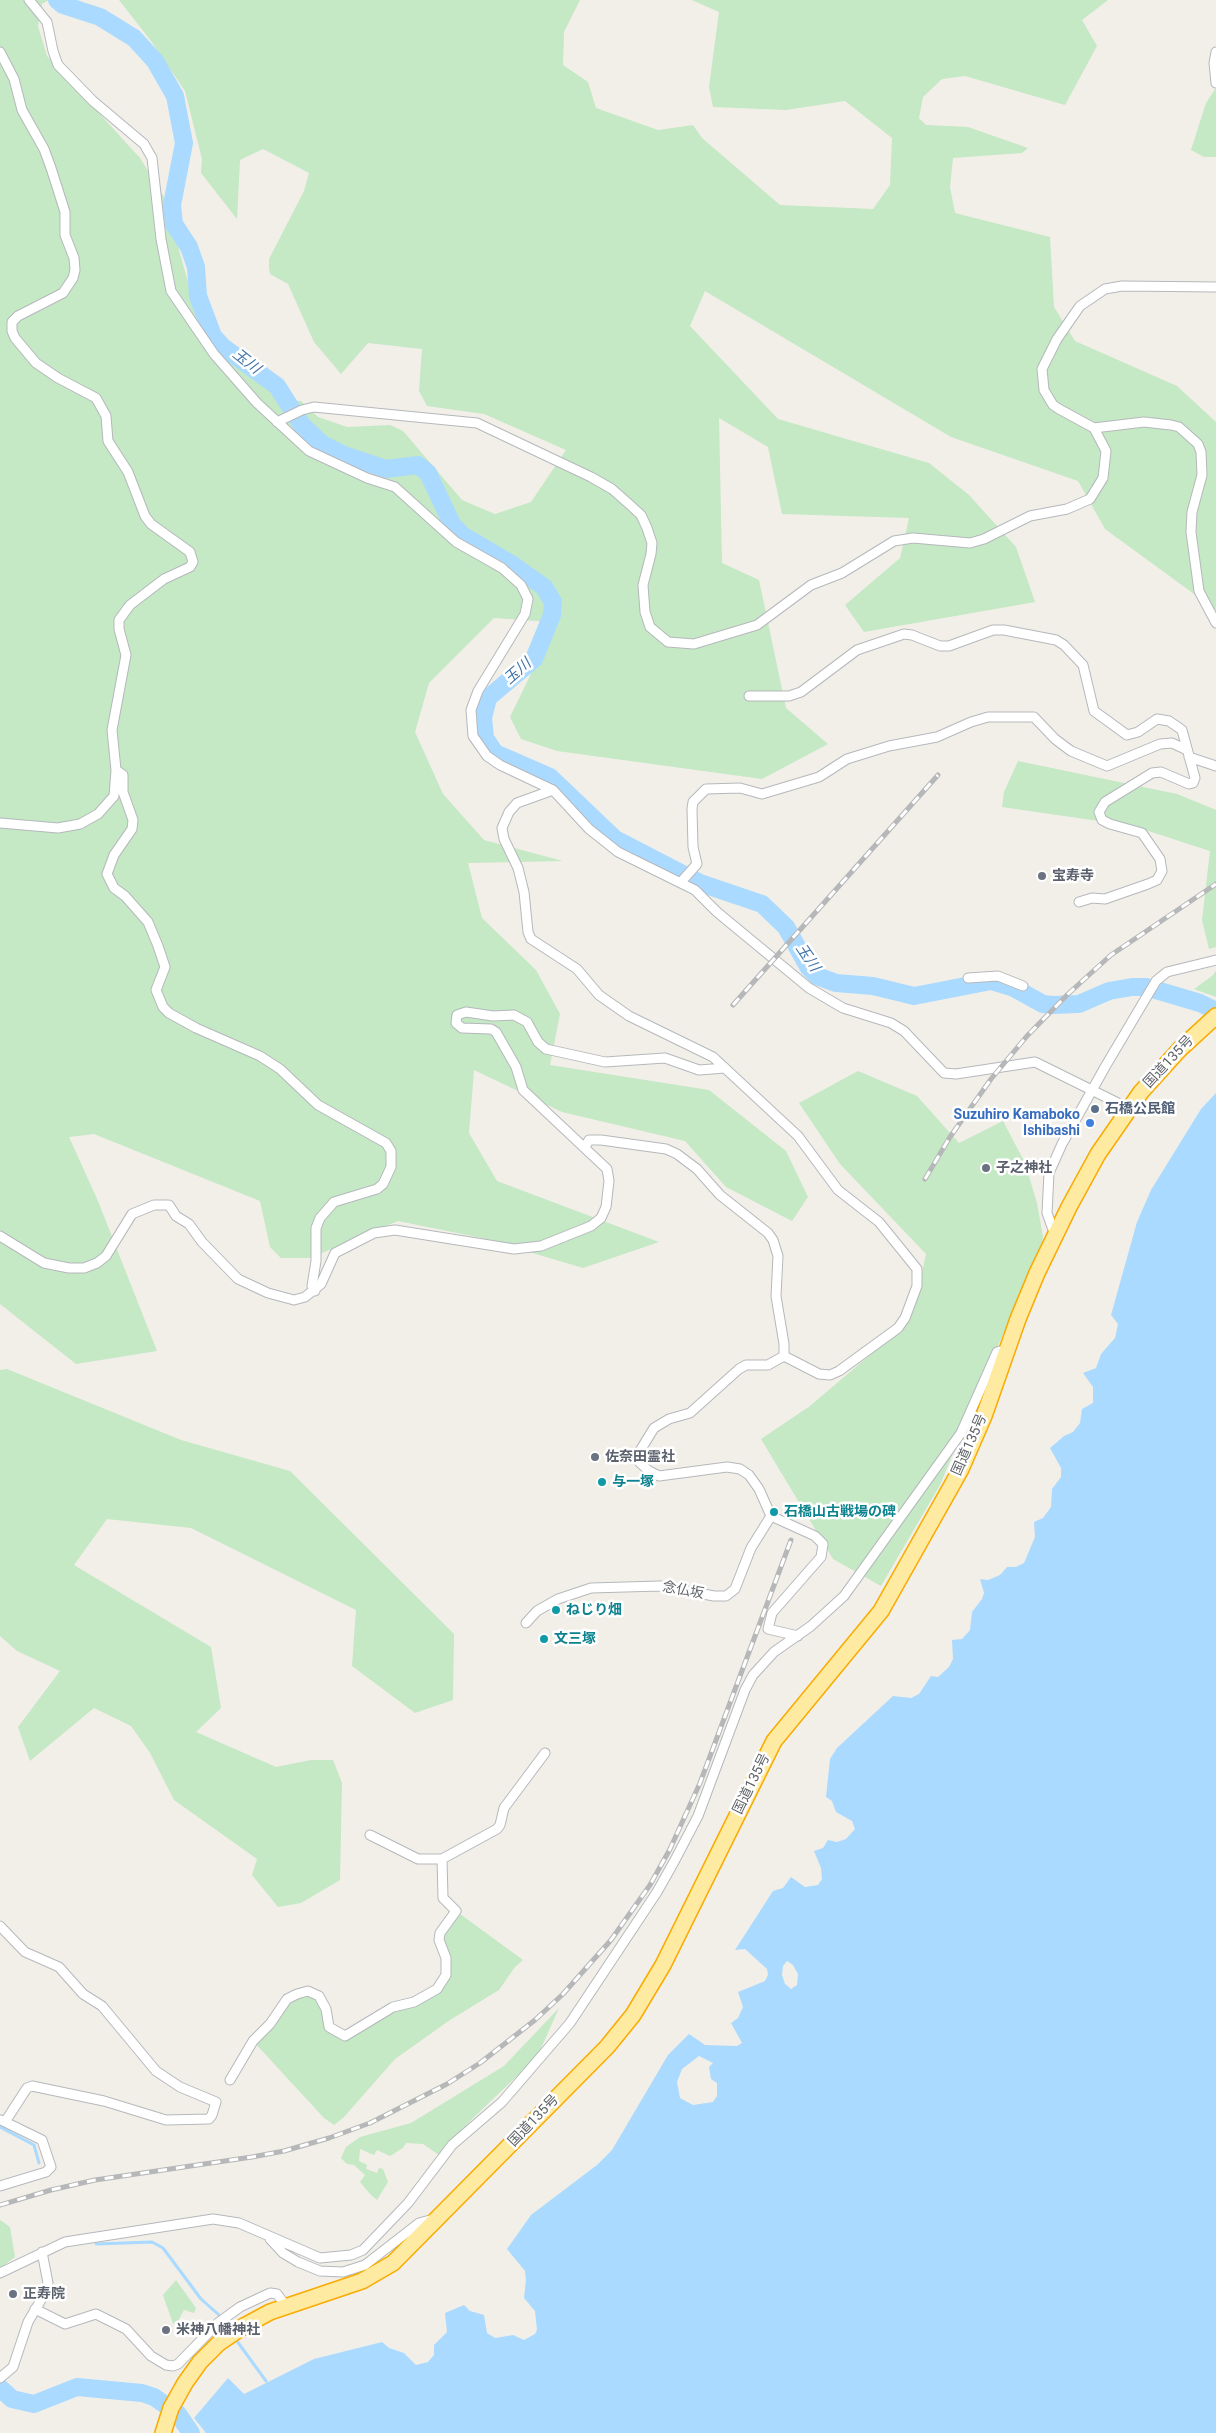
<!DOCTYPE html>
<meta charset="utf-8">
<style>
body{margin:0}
canvas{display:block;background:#f1efe8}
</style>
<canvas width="1216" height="2433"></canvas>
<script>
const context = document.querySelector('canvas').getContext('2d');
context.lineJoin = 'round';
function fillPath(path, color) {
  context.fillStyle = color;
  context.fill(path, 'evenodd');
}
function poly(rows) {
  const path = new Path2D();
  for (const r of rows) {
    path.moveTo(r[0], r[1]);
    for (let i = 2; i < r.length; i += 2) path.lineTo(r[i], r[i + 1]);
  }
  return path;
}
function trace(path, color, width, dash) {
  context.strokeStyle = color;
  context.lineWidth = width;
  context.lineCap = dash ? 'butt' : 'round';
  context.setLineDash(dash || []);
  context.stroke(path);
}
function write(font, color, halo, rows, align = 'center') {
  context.font = font + ' Roboto,"Noto Sans JP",sans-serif';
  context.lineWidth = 5;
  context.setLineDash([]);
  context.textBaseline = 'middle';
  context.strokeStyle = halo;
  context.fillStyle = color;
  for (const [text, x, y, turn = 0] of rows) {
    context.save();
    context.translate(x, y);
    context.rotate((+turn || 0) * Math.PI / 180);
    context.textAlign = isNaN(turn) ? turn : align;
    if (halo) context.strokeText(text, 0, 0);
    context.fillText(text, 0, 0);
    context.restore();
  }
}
fillPath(poly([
 [0,0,49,0,42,4,38,26,47,56,140,158,164,197,201,328,279,399,301,401,318,417,347,427,390,425,403,431,462,500,495,514,531,502,566,450,484,414,427,406,419,391,422,349,368,343,341,374,314,342,288,284,270,274,269,267,269,259,304,191,309,173,263,149,240,160,237,219,201,173,202,159,185,91,151,41,119,0,580,0,564,32,563,65,588,82,596,108,658,130,693,125,702,138,780,205,873,209,890,185,892,138,845,101,786,110,713,107,709,87,719,12,692,0,1108,0,1082,20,1097,46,1065,105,965,76,942,79,923,97,919,118,926,125,968,127,1028,148,1022,153,953,158,950,187,955,213,1050,237,1054,307,1075,341,1177,386,1216,422,1216,610,1105,529,1078,481,951,437,705,291,690,326,778,419,929,463,969,495,1016,547,1035,602,864,632,845,605,900,558,909,518,782,514,768,447,719,418,722,563,759,580,786,708,828,744,762,779,557,751,521,739,510,717,543,649,552,622,494,618,429,683,415,732,443,794,484,840,563,861,468,863,482,918,536,970,560,1014,550,1065,709,1090,786,1151,808,1197,792,1221,726,1187,685,1141,562,1112,474,1070,469,1133,497,1181,659,1242,583,1268,482,1238,398,1221,310,1258,281,1258,270,1247,260,1201,94,1134,69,1137,98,1201,157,1351,76,1364,0,1304],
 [1216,88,1216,157,1204,157,1191,150,1206,103],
 [1018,761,1177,794,1216,810,1216,947,1209,949,1202,920,1210,851,1133,826,1002,807,1004,792],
 [1216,971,1216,997,1194,989,1212,976],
 [858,1071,917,1096,959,1143,1003,1121,1025,1163,1037,1203,1043,1237,1039,1263,1013,1310,940,1485,881,1586,833,1559,761,1439,810,1406,884,1343,919,1287,926,1254,840,1164,799,1103],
 [7,1369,181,1440,290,1471,454,1634,453,1700,415,1713,352,1666,356,1610,191,1528,107,1519,74,1565,211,1647,221,1708,196,1732,276,1767,311,1760,333,1760,342,1783,340,1880,301,1903,278,1907,252,1875,257,1859,174,1800,150,1753,131,1726,94,1708,30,1761,18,1727,60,1671,17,1651,0,1636,0,1370],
 [456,1911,523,1960,515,1967,499,1990,450,2020,395,2059,344,2117,334,2125,324,2118,253,2041,287,1999,314,1992,326,2019,345,2036,371,2019,427,1996,446,1975,439,1940],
 [559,2008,537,2057,471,2120,439,2155,423,2144,406,2143,403,2148,390,2156,377,2150,374,2155,360,2149,359,2161,367,2165,366,2169,377,2173,379,2168,383,2169,388,2182,377,2200,370,2194,360,2182,365,2175,354,2165,347,2164,341,2158,346,2147,360,2137,411,2123,504,2066],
 [0,2220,10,2227,15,2257,0,2268],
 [176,2280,196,2308,194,2313,184,2310,178,2321,173,2324,163,2295]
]), '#c5e8c5');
fillPath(poly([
 [1216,1093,1216,2433,206,2433,194,2418,228,2378,244,2394,314,2359,382,2342,389,2348,404,2353,416,2365,428,2362,434,2355,434,2345,447,2332,445,2313,464,2305,470,2311,484,2315,487,2333,495,2338,513,2335,524,2340,535,2334,537,2330,535,2311,524,2298,526,2280,525,2271,507,2249,531,2215,597,2165,612,2150,668,2055,689,2034,705,2045,737,2046,742,2043,731,2023,738,2018,743,2007,738,1992,765,1981,768,1975,767,1969,745,1949,735,1950,773,1891,783,1888,791,1877,805,1887,818,1885,822,1879,821,1868,814,1851,823,1848,828,1840,837,1842,846,1839,855,1829,852,1821,836,1812,832,1801,826,1797,830,1759,837,1748,893,1696,911,1698,919,1694,931,1676,938,1677,949,1667,953,1659,952,1640,962,1639,970,1630,972,1612,982,1599,984,1593,980,1579,988,1580,1000,1575,1007,1567,1016,1567,1024,1563,1035,1537,1034,1522,1043,1518,1051,1507,1052,1489,1061,1477,1061,1468,1050,1448,1064,1436,1073,1432,1080,1423,1082,1409,1093,1403,1093,1387,1083,1373,1096,1368,1101,1354,1115,1338,1118,1324,1111,1315,1137,1222,1151,1190,1201,1109],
 [787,1961,793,1965,798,1974,797,1985,791,1989,785,1984,782,1975,783,1966],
 [699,2056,713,2063,709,2067,711,2079,717,2083,717,2096,713,2102,693,2105,680,2098,677,2082,682,2069]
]), '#aadaff');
trace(poly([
 [0,2127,34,2145,39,2163],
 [96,2244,152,2242,163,2248,201,2299,218,2314,229,2330],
 [234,2337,266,2381]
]), '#aadaff', 3);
trace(poly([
 [57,0,63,5,100,17,134,38,155,61,175,96,184,143,172,205,174,224,189,247,196,267,198,296,213,336,223,347,277,386,302,425,322,444,344,455,386,469,418,465,428,473,452,524,462,535,513,565,544,587,553,602,552,615,534,659,488,698,483,718,485,738,495,753,550,777,615,839,700,883,762,904,786,927,809,968,817,976,836,983,873,986,914,996,991,981,1014,988,1043,1004,1053,1005,1079,1004,1109,991,1132,987,1146,987,1200,1003,1216,1011],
 [0,2388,12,2399,34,2404,77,2387,142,2393,154,2397,178,2414,191,2433]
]), '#aadaff', 18);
const minor = poly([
 [29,0,47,22,53,51,58,65,93,101,144,144,152,158,161,239,171,291,214,354,257,403,309,451,367,478,395,487,456,542,502,568,521,585,528,599,525,614,478,691,471,710,473,736,487,756,500,765,553,790,589,829,618,852,695,890,717,912,809,988,843,1008,891,1023,904,1031,944,1073,956,1074,1035,1062,1128,1108],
 [0,52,14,79,22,110,44,149,51,168,65,212,65,235,74,258,75,270,73,278,63,293,18,316,12,322,12,331,15,338,36,363,58,378,96,398,106,416,108,441,128,472,145,516,151,524,190,552,193,562,190,567,164,579,130,605,119,620,119,629,126,655,112,730,116,770,114,796,98,814,80,824,58,828,0,823],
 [1216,52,1214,63,1216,83],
 [277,422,302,410,314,407,477,423,591,477,612,489,629,504,641,515,647,528,652,543,651,554,643,585,645,612,650,627,668,642,694,644,757,625,811,585,842,573,894,541,913,538,970,543,984,539,1030,516,1067,509,1090,499,1103,478,1106,451,1094,428,1059,409,1053,405,1044,390,1042,369,1057,339,1080,306,1105,289,1122,286,1216,287],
 [1094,428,1144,422,1171,425,1179,427,1198,444,1201,452,1202,475,1192,512,1191,532,1199,591,1216,623],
 [749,696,789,696,801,692,857,650,904,634,912,635,940,646,949,646,993,630,1004,630,1056,640,1064,645,1083,665,1094,711,1127,735,1138,732,1157,719,1169,721,1182,730,1195,778,1193,783,1189,784,1161,772,1152,773,1105,802,1099,812,1102,820,1110,824,1142,833,1160,859,1162,871,1157,880,1148,884,1105,899,1092,898,1079,902],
 [1189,757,1216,766],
 [116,770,123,775,123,792,133,820,132,829,114,855,107,874,114,888,125,896,148,922,158,946,165,967,156,990,163,1007,169,1013,196,1028,260,1056,280,1069,318,1105,386,1143,391,1151,391,1167,383,1184,377,1189,334,1202,320,1218,316,1228,316,1261,312,1286,315,1291],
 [553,790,517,803,509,812,502,828,504,839,518,868,524,892,528,932,531,939,577,969,599,995,629,1016,713,1057,798,1136,838,1190,879,1222,917,1269,917,1286,905,1318,898,1328,839,1371,830,1375,819,1374,784,1356],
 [681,882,697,864,693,847,692,809,693,802,706,789,740,788,762,794,819,777,847,759,889,746,937,737,971,722,988,717,1034,717,1055,739,1071,751,1107,766,1160,744,1172,743,1187,750],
 [968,978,998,976,1023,986],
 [585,1147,589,1140,601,1140,666,1149,677,1154,697,1169,720,1195,768,1233,773,1240,778,1256,776,1296,784,1344,784,1356,768,1365,746,1365,739,1369,690,1413,669,1419,654,1428,638,1454,640,1463,649,1471,659,1476,727,1467,740,1469,749,1475,759,1489,771,1516],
 [1055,1235,1047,1213,1049,1173,1062,1144,1105,1067,1156,981,1167,972,1216,960],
 [0,1236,44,1263,69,1268,84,1268,97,1263,106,1256,132,1214,154,1205,169,1205,176,1216,189,1224,202,1242,238,1279,268,1293,294,1300,305,1297,321,1284,335,1253,374,1233,395,1230,514,1249,541,1246,591,1226,601,1218,606,1207,609,1181,607,1169,523,1090,516,1067,496,1032,491,1029,462,1028,456,1023,457,1015,466,1012,493,1016,514,1015,527,1022,538,1042,546,1049,605,1062,665,1058,699,1070,725,1068],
 [771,1516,815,1536,823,1544,821,1557,772,1613,768,1629,798,1636],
 [526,1623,537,1611,558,1599,591,1588,660,1586,714,1596,726,1596,735,1589,751,1548,771,1516],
 [370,1835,418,1859,442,1859],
 [0,1926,25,1952,59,1967,83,1994,102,2006,156,2071,180,2087,216,2102,212,2115,209,2119,166,2120,104,2101,32,2086,27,2088,5,2122],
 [230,2080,253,2041,270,2024,287,1999,297,1994,308,1991,319,1996,326,2009,329,2027,345,2036,393,2007,414,2002,437,1989,446,1975,446,1958,439,1940,440,1933,456,1911,443,1898,442,1859,497,1829,500,1825,504,1808,545,1753],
 [0,2186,46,2172,51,2167,42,2140,1,2120],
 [270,2239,283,2253,298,2262,320,2271,343,2272,365,2265,419,2223,430,2220,434,2223],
 [0,2273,65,2242,213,2219,239,2223,320,2258,351,2255,363,2250,408,2203,452,2145,502,2102,570,2023,657,1892,675,1860,698,1816,745,1690,753,1675,774,1652,811,1626,844,1596,961,1433,997,1352,1007,1349],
 [35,2309,65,2324,96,2314,126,2329,151,2356,166,2365,173,2366,178,2364,218,2323,240,2307,270,2293,277,2294,286,2306],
 [0,2378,13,2367,28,2322,45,2293,48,2283,42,2252]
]);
const trunk = poly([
 [163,2433,171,2408,185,2383,200,2362,219,2343,244,2326,270,2312,362,2281,393,2263,607,2047,633,2015,663,1965,774,1741,881,1611,961,1469,984,1416,1018,1319,1037,1273,1069,1207,1098,1154,1141,1092,1180,1049,1216,1016]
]);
trace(minor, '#b5b8bc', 11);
trace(trunk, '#f9ab00', 18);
trace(minor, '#fff', 9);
trace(trunk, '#feeaa1', 15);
const rail = poly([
 [733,1005,938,775],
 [925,1179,950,1137,991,1079,1027,1036,1068,994,1111,955,1216,884],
 [0,2205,51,2190,95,2180,252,2157,284,2151,329,2138,370,2123,447,2084,480,2063,535,2020,563,1994,611,1940,650,1885,670,1849,700,1783,791,1540]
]);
trace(rail, '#b6b7b8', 5);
trace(rail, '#fff', 3, [9]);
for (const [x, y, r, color] of [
 [1042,876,5,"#6b7280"],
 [1095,1109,5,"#5c6f8a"],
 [1090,1123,5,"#3f7fe0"],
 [986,1168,5,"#6b7280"],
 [595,1457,5,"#6b7280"],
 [602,1482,5,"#0f9aa8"],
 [774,1512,5,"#0f9aa8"],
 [556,1610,5,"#0f9aa8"],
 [544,1639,5,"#0f9aa8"],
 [13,2294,5,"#6b7280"],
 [166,2330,5,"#6b7280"]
]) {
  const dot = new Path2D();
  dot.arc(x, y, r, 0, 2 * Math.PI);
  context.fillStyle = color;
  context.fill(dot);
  trace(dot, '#fff', 2);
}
write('bold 14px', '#5b616d', '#fff', [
 ["宝寿寺",1052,876],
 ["子之神社",996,1168],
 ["佐奈田霊社",605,1457],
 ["正寿院",23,2294],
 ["米神八幡神社",176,2330]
], 'left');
write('14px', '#5f6368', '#fff', [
 ["国道135号",1169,1062,-47],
 ["国道135号",970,1445,-66],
 ["念仏坂",683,1591,10],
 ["国道135号",752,1784,-64],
 ["国道135号",534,2121,-46]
]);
write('bold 14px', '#4e5e75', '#fff', [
 ["石橋公民館",1105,1109]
], 'left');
write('bold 14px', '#366cbe', '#fff', [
 ["Suzuhiro Kamaboko",1080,1115],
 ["Ishibashi",1080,1131]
], 'right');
write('bold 14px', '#0d838f', '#fff', [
 ["与一塚",612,1482],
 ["石橋山古戦場の碑",784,1512],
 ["ねじり畑",566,1610],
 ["文三塚",554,1639]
], 'left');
write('italic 15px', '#4174aa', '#fff', [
 ["玉川",246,362,38],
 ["玉川",518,672,-41],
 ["玉川",807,958,56]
]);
</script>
